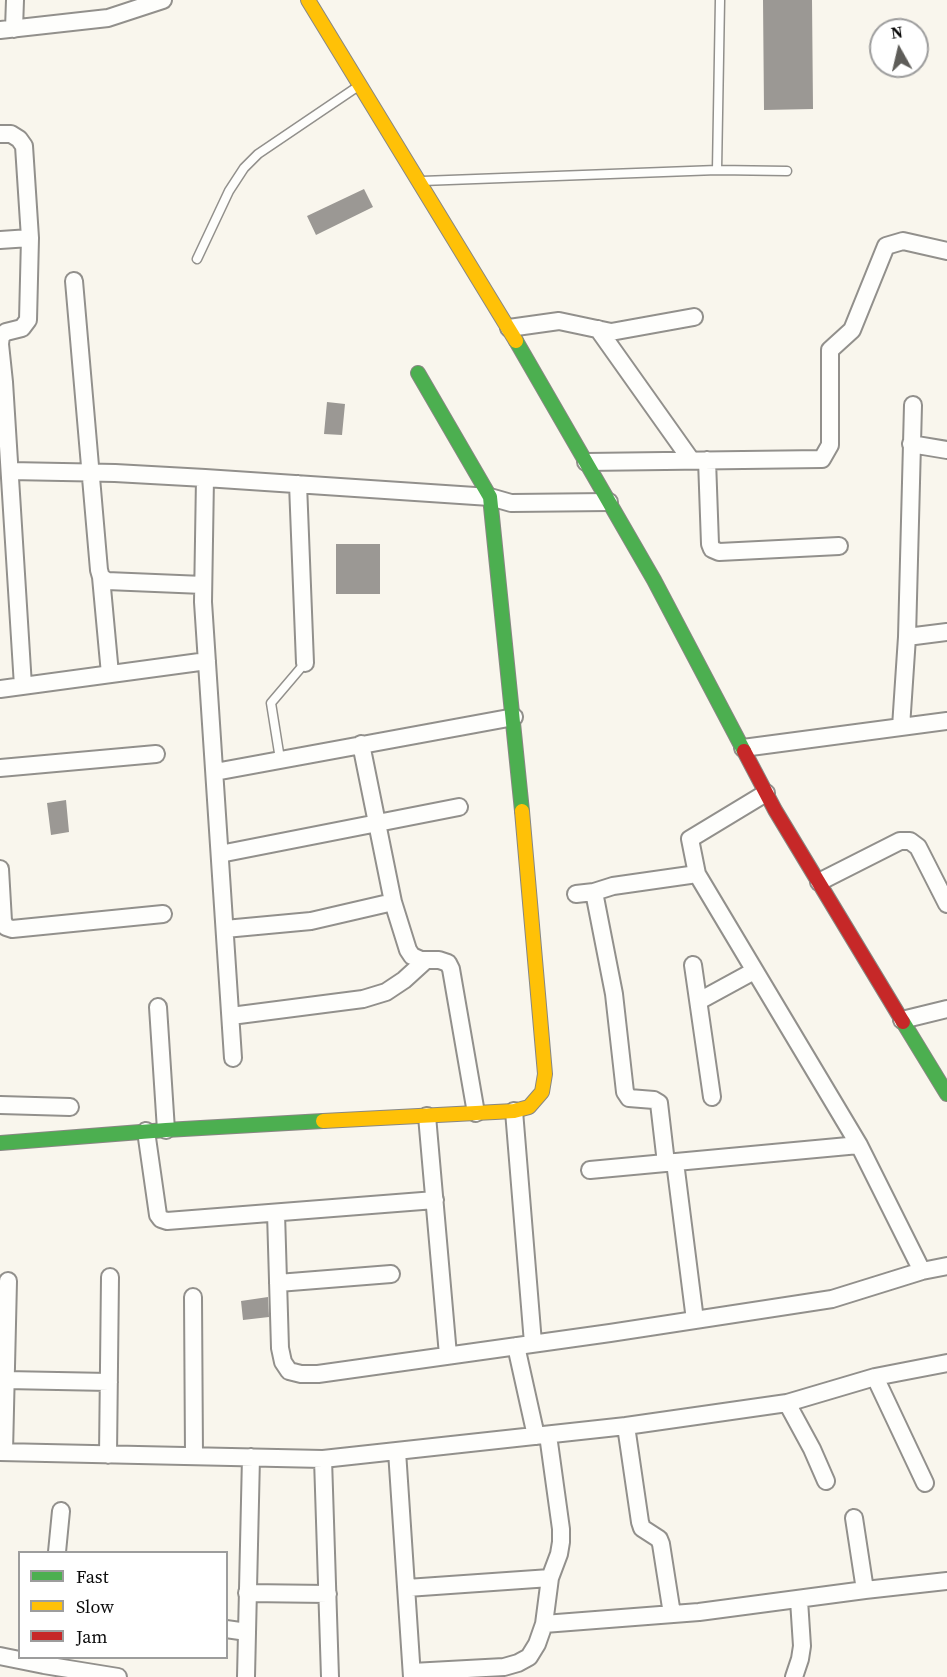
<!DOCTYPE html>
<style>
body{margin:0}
#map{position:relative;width:947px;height:1677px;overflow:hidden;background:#f9f6ed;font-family:"Source Serif 4",serif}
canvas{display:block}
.legend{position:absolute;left:18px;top:1551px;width:210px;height:108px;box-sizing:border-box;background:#fff;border:2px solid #9d9d9d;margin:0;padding:8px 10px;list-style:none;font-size:18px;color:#0a0a0a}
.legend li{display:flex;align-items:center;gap:12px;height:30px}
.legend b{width:30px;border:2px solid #9d9d9d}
.north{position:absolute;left:869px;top:18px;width:60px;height:60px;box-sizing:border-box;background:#fff;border:2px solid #9d9d9d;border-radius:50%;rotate:352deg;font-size:16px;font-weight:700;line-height:24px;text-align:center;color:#0a0a0a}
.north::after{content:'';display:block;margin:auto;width:21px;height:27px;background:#5e5d59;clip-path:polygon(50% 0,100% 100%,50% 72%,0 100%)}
</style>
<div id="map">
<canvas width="947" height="1677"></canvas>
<ul class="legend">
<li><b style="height:8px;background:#4caf50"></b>Fast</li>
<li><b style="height:8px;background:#ffc107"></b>Slow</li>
<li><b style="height:8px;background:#c62828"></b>Jam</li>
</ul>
<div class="north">N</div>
</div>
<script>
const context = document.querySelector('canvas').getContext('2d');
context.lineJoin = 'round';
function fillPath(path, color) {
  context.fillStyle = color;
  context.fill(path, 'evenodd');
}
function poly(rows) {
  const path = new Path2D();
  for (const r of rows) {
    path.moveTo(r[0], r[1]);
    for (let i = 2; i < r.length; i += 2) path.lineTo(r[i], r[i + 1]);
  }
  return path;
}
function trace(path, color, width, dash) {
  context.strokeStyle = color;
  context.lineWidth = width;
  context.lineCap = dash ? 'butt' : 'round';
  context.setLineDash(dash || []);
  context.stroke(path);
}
fillPath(poly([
 [763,0,812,0,813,109,764,110],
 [364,189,373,207,316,235,307,216],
 [327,402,345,404,342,435,324,434],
 [336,544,380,544,380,594,336,594],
 [66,800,69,832,51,835,47,803],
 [268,1297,269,1317,243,1320,241,1301]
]), '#9b9894');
const lane = poly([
 [717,170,720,0],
 [422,181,717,170,787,171],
 [197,259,229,191,244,168,258,154,360,85],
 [280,759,271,703,305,663]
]);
const street = poly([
 [14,29,15,0],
 [0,30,108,18,163,0],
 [0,134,11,134,19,139,24,146,30,238,28,320,22,328,6,332,1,336,0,344,4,382,0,383],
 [0,240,30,238],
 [74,281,99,570,101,577,107,581,203,585],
 [509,328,559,321,611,332,694,317],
 [598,329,691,460],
 [4,382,23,686],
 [911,444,947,450],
 [707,460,710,544,712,549,719,552,839,546],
 [586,462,822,459,830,445,830,350,852,330,886,246,903,241,947,251],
 [10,471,115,473,205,478,490,497,511,503,609,502],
 [205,478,203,602,233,1058],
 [298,484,305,663],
 [101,577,110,674],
 [907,637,947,632],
 [0,689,207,661],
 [901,727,907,637,913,405],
 [361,744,393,902,408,950,412,956,421,960,439,960,448,963,451,969,476,1113],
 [743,748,947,721],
 [0,768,156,754],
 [215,772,514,717],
 [766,793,690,839,697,874,859,1145,922,1271,947,1266],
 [220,854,459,807],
 [0,869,3,921,6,927,12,929,163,914],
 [819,882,900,841,910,841,918,847,947,904],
 [576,894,594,892],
 [225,929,311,921,393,902],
 [693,965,712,1097],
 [699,1001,754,971],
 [158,1007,166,1130],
 [231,1016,363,999,386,992,404,980,426,960],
 [902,1020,947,1009],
 [0,1105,70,1107],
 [514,1111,533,1343],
 [427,1116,448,1355],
 [146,1131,158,1215,161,1219,167,1221,435,1200],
 [675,1162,695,1320],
 [666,1163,659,1103,654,1100,629,1098,625,1092,614,994,594,892,613,886,697,874],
 [590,1170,859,1145],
 [276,1213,280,1348,283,1362,289,1371,301,1374,318,1374,610,1333,832,1299,922,1271],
 [278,1283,391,1274],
 [193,1297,194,1456],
 [516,1346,536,1436],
 [875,1377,925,1483],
 [6,1380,109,1382],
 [787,1403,812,1449,826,1481],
 [626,1426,640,1522,642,1528,659,1539,661,1544,672,1614],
 [397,1451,412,1677],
 [0,1452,323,1459,626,1426,787,1403,875,1377,947,1363],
 [4,1452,8,1281],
 [108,1455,110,1277],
 [323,1459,330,1677],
 [854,1518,865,1590],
 [57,1552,61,1511],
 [407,1588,550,1578],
 [247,1593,328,1594],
 [544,1624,699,1612,865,1590,947,1581],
 [226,1629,247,1632],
 [0,1656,44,1665,118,1677],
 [412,1672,504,1667,518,1663,529,1657,537,1644,544,1624,550,1578,559,1554,561,1542,561,1529,548,1435],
 [246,1677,251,1457],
 [794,1677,800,1659,802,1646,799,1600]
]);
const fast = poly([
 [516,341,654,580,744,751],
 [418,373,490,497,522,811],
 [903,1022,947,1094],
 [0,1143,166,1130,323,1121]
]);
const slow = poly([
 [308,0,516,341],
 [323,1121,514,1111,529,1107,542,1092,545,1074,522,811]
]);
const jam = poly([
 [744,751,775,810,903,1022]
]);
trace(lane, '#92908c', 11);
trace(street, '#92908c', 20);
trace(fast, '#888783', 16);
trace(slow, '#888783', 16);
trace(jam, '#888783', 16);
trace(lane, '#fefefc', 8);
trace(street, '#fefefc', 16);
trace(fast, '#4caf50', 14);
trace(slow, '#ffc107', 14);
trace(jam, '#c62828', 14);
</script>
